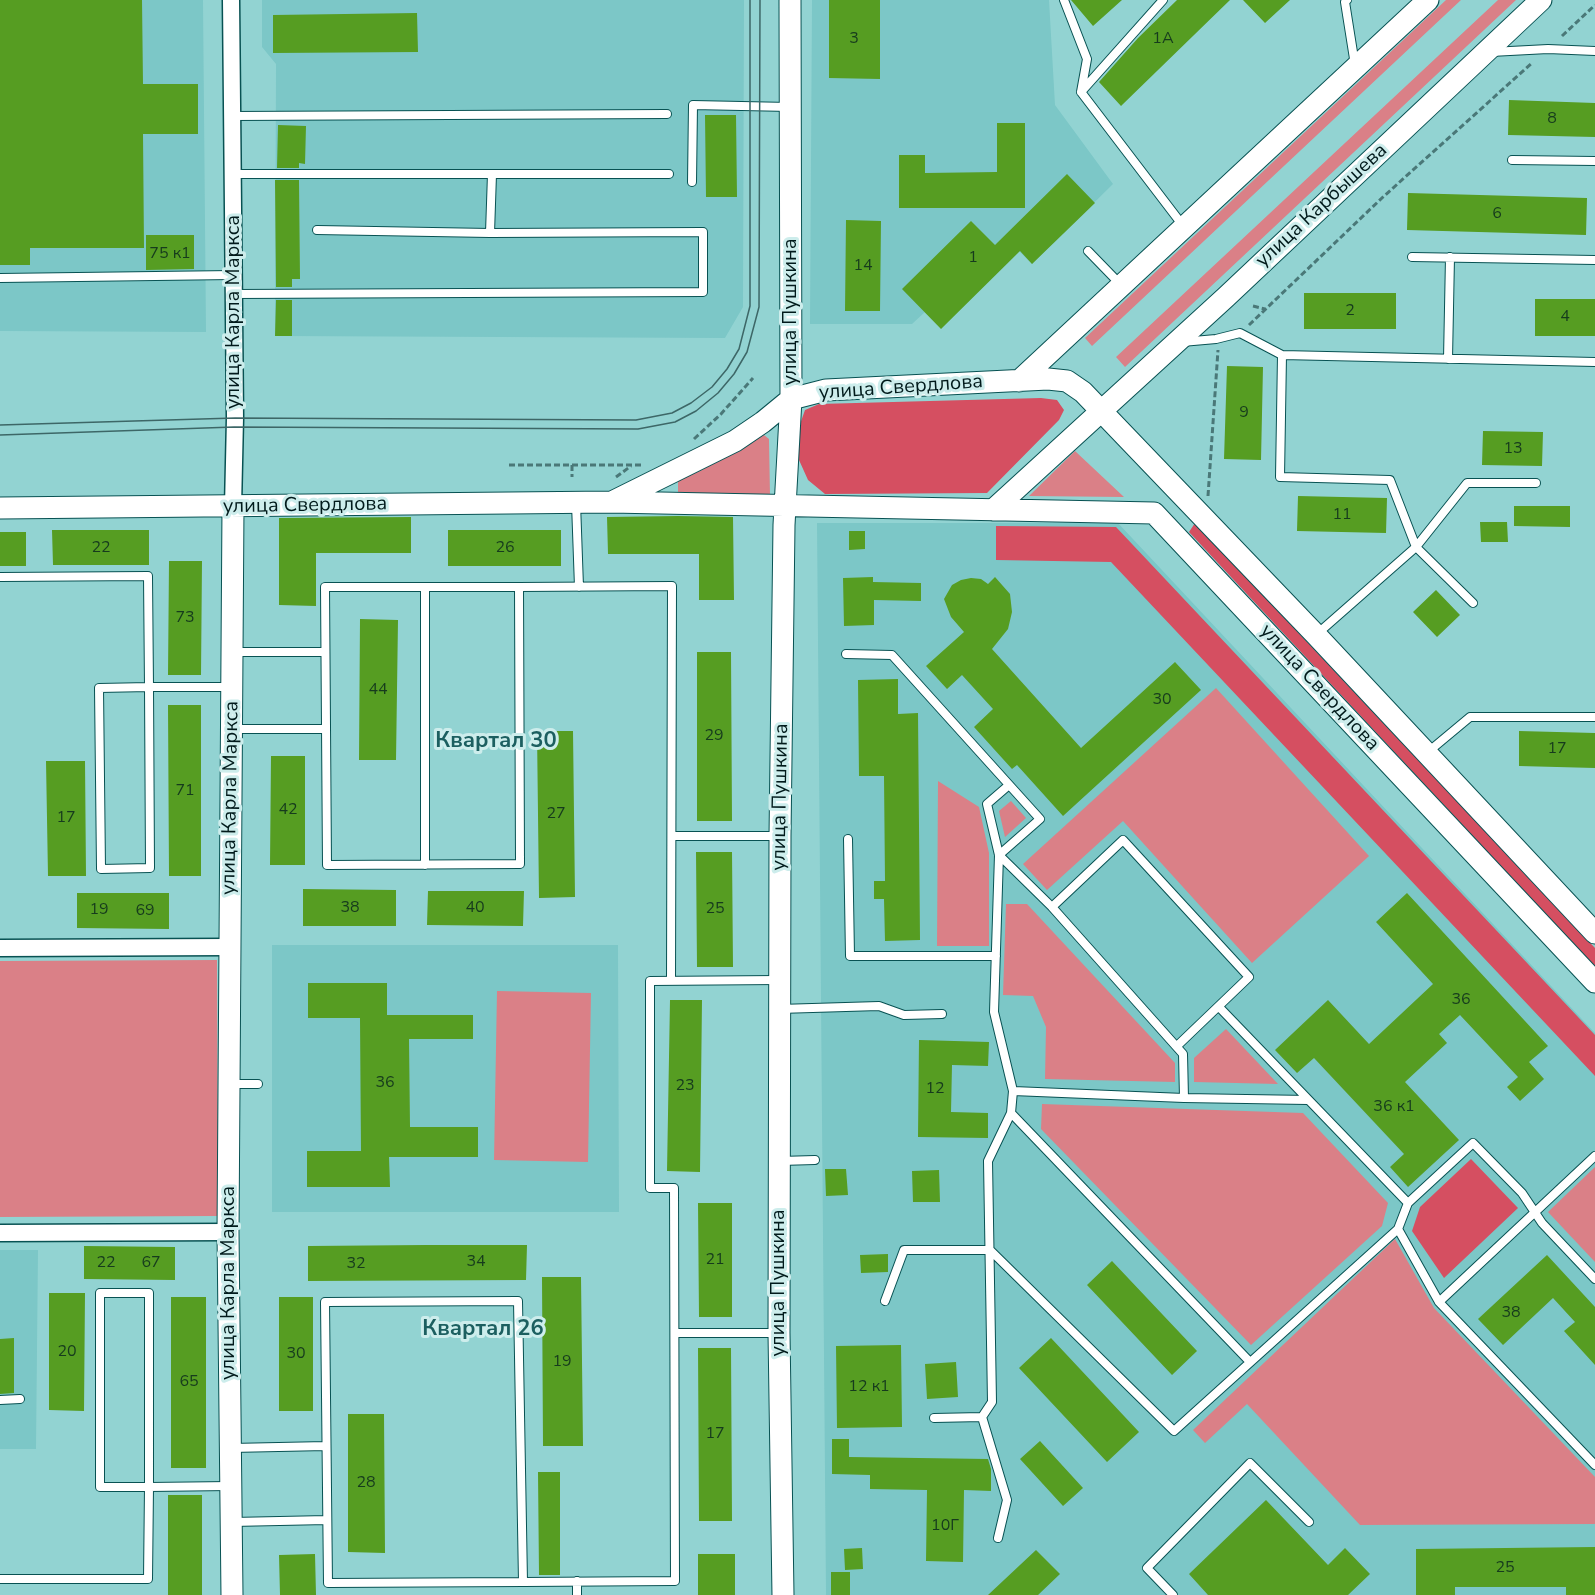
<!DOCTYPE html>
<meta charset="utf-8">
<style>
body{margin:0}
canvas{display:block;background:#92d3d2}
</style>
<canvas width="1595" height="1595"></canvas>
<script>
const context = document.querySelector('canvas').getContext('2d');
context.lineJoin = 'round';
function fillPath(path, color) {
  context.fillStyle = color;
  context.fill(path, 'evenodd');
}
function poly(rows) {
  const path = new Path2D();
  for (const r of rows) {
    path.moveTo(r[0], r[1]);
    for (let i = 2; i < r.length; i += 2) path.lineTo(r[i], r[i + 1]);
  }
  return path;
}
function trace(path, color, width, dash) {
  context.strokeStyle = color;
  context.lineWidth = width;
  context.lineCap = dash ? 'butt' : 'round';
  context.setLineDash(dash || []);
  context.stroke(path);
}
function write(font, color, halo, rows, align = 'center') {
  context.font = font + ' "Nunito Sans",sans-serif';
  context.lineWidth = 6;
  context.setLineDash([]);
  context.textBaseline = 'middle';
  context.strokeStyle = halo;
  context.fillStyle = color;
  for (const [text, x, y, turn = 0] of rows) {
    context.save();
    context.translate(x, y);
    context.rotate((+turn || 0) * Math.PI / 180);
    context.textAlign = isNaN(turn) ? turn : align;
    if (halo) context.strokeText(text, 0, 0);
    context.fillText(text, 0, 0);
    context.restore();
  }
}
fillPath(poly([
 [0,0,203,0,206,332,0,331],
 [262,0,744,0,743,307,725,338,275,336,276,64,262,47],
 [812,0,1049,0,1055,105,1113,184,1032,264,1019,251,925,312,912,324,810,324],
 [817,523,1118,523,1595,1033,1595,1595,826,1595],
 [272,945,618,945,619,1212,272,1212],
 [0,1250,38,1250,36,1449,0,1449]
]), '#7cc7c7');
fillPath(poly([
 [1446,0,1461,0,1092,346,1085,338],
 [1498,0,1516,0,1125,367,1116,357],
 [764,435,769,439,770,496,678,495,678,480,702,470,758,436],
 [1075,451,1124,497,1029,496],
 [1216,688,1369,856,1252,963,1123,821,1047,890,1023,864],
 [938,781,979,807,989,853,989,946,937,946],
 [1011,801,1026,818,1005,837,999,811],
 [1006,904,1027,904,1175,1063,1175,1082,1045,1079,1046,1027,1033,996,1003,995],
 [217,960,218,1216,0,1217,0,961],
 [497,991,591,993,588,1162,494,1160],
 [1226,1029,1278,1084,1194,1082,1194,1058],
 [1042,1104,1303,1113,1388,1203,1382,1226,1251,1345,1041,1129],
 [1595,1167,1595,1262,1548,1212],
 [1395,1239,1434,1308,1595,1477,1595,1524,1360,1525,1247,1404,1205,1443,1193,1430]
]), '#da8087');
fillPath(poly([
 [1041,398,1057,400,1064,410,1059,420,987,493,825,494,808,480,799,460,798,430,805,410,819,404],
 [1195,523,1595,948,1595,967,1189,532],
 [996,526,1116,527,1595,1035,1595,1076,1111,562,996,560],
 [1471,1159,1518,1208,1444,1278,1412,1231,1420,1207]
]), '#d54f61');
fillPath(poly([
 [0,0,142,0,143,84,198,84,198,134,143,134,144,248,30,248,30,265,0,265],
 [829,0,880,0,880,79,829,78],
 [1071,0,1122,0,1093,26],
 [1177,0,1230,0,1121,106,1099,82,1138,38],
 [1243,0,1290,0,1265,23],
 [417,13,418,52,273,53,273,15],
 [1509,100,1595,103,1595,137,1508,135],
 [705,115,736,115,737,197,706,197],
 [997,123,1025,123,1025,208,899,208,899,155,925,155,925,173,997,172],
 [278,125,306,126,305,164,299,163,299,168,277,168],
 [1067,174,1095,203,1032,264,1020,251,941,329,902,289,971,221,995,245],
 [275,180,299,180,300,279,292,279,292,287,276,287],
 [1408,193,1587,198,1586,235,1407,230],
 [846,220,881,221,880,311,845,311],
 [146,235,194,235,194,269,146,270],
 [1304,293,1396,293,1396,329,1304,329],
 [1535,299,1595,299,1595,336,1535,336],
 [276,300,292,300,292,336,275,336],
 [1227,366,1263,367,1261,460,1224,459],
 [1483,431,1543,432,1542,466,1482,465],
 [1298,496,1387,498,1386,533,1297,531],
 [1514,506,1570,506,1570,527,1514,526],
 [678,516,733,517,734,600,699,600,699,554,608,554,607,517],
 [411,517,411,553,316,553,316,606,279,605,279,518],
 [1480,522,1507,522,1508,542,1481,542],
 [52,530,149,530,149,565,53,565],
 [448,530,561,530,561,566,448,566],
 [849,531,865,531,865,549,849,550],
 [0,532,26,532,26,566,0,566],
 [169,561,202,561,201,675,168,675],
 [873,577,873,582,921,583,921,601,874,600,874,625,844,626,843,578],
 [995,577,1010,594,1012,612,1008,629,992,649,1081,748,1175,662,1201,690,1063,816,1017,765,1012,769,974,727,993,709,962,675,947,689,926,666,964,632,951,617,944,599,952,585,961,580,971,578,981,579,988,584],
 [1436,590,1460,615,1437,637,1413,612],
 [360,619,398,620,396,760,359,760],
 [697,652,731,652,732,821,697,821],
 [898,679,898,714,918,713,920,940,885,941,884,899,874,899,874,881,885,881,884,776,859,776,858,680],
 [168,705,201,705,201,876,169,876],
 [537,731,573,731,575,897,539,898],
 [1519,731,1595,733,1595,768,1519,766],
 [271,756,305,756,305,865,270,865],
 [46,761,85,761,86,876,48,876],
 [696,852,732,852,733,967,697,967],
 [303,889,396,890,396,926,303,926],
 [428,891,524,891,523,926,427,925],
 [77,893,169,893,169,929,77,928],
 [1407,893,1548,1046,1529,1062,1544,1079,1520,1101,1507,1087,1518,1077,1460,1015,1439,1034,1447,1043,1405,1082,1459,1140,1408,1187,1390,1167,1404,1154,1314,1058,1297,1073,1275,1050,1328,1000,1369,1044,1433,984,1376,922],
 [308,983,387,983,387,1015,473,1015,473,1039,409,1039,410,1127,478,1127,478,1157,389,1157,390,1187,307,1187,307,1151,361,1151,360,1018,308,1018],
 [670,1000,702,1000,700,1172,667,1171],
 [919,1040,989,1042,988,1066,952,1065,951,1112,988,1113,988,1138,918,1137],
 [825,1169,846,1169,848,1195,826,1196],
 [939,1170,940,1202,913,1202,912,1171],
 [698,1203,732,1203,732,1317,699,1317],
 [426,1245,527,1245,526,1280,308,1281,308,1246],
 [84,1246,175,1247,175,1280,84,1279],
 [888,1254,888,1272,861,1273,860,1255],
 [1547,1255,1595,1307,1595,1365,1564,1331,1575,1322,1553,1298,1503,1345,1478,1319],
 [1112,1261,1197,1351,1172,1375,1087,1285],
 [542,1277,581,1277,583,1446,543,1446],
 [49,1293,85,1293,84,1411,49,1410],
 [171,1297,206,1297,206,1468,171,1468],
 [279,1297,313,1297,313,1411,279,1411],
 [14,1338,14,1393,0,1394,0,1339],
 [1051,1338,1139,1432,1107,1462,1019,1368],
 [901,1345,902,1427,837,1428,836,1346],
 [698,1348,731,1348,732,1521,699,1521],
 [956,1362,958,1397,927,1399,925,1364],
 [348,1414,384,1414,385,1553,348,1552],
 [832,1439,849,1439,849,1457,988,1459,991,1469,991,1491,964,1490,963,1562,926,1561,927,1490,870,1489,870,1475,832,1474],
 [1040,1441,1083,1488,1063,1506,1020,1459],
 [538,1472,560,1472,560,1575,539,1575],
 [168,1495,202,1495,202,1595,168,1595],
 [1266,1500,1328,1565,1345,1548,1370,1574,1348,1595,1208,1595,1189,1574],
 [1595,1547,1595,1595,1566,1595,1566,1587,1455,1587,1455,1595,1416,1595,1416,1549],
 [862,1548,863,1569,845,1570,844,1549],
 [1036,1550,1060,1574,1038,1595,988,1595],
 [315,1554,316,1595,280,1595,279,1555],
 [698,1554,735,1554,735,1595,698,1595],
 [831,1572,850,1572,850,1595,831,1595]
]), '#569d22');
const service = poly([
 [1064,0,1087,59,1081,92,1163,0],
 [1347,0,1345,2,1355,65],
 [1491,52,1548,49,1595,51],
 [1081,92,1184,227],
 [232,116,667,114],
 [1512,160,1595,161],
 [232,174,669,174],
 [692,182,693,105,790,107],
 [490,233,492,174],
 [1088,251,1122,286],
 [1412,257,1595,260],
 [0,278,233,275],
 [234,294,703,292,703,232,490,233,317,230],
 [1182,342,1216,339,1240,333,1282,355,1280,477,1390,480,1416,547,1317,634],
 [1282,355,1595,362],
 [1448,359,1450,257],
 [576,503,579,587],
 [0,577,148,576,149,687,150,868,101,869,99,688,149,687,232,687],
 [425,587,425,865],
 [519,587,520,864,327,865,325,587,519,587,672,586,671,981],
 [1473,603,1416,547,1467,483,1536,483],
 [233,652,325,652],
 [846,654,892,655,1040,819,999,855],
 [233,729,326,729],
 [1428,752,1470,717,1595,717],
 [672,836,779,836],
 [848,839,850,956,996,956],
 [999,855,1052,907,1183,1054,1184,1098],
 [1052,907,1123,840,1249,977,1177,1046],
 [1219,1007,1408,1203],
 [779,1009,879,1006,904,1015,942,1014],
 [229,1084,258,1084],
 [1013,1091,1184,1098,1308,1100],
 [1011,1113,1250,1362],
 [780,1161,815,1160],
 [1398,1229,1439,1302,1595,1465],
 [885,1301,904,1250,990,1250,1174,1431,1398,1229,1408,1203,1473,1143,1522,1193,1542,1223,1595,1279],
 [1439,1302,1595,1156],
 [675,1333,778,1333],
 [0,1400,20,1399],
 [982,1417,1007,1500,998,1538],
 [934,1418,982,1417,992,1402,988,1161,1011,1113,1013,1091,994,1012,999,855,987,804,1009,785],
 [231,1448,326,1446],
 [232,1522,327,1520],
 [0,1579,148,1579,149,1487,149,1293,100,1293,100,1487,149,1487,230,1486],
 [523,1582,518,1301,325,1302,328,1583,523,1582,675,1581,674,1188,650,1188,650,981,779,980],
 [577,1595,577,1581],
 [1173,1595,1147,1568,1250,1463,1309,1522]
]);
const minor = poly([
 [231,0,235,418,233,507],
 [0,948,229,947],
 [0,1233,228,1232]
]);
const tertiary = poly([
 [1019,381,1428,0],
 [614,501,735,441,763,422,791,399,826,390,1048,379,1067,381,1083,392,1316,635,1595,933],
 [0,508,611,502,1154,513,1595,982],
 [993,510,1226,297,1541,0],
 [232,1595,228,1232,233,507],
 [783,1595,779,1333,780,836,784,525,791,399,790,0]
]);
trace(service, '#085253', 10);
trace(minor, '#085253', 19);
trace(tertiary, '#085253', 23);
trace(poly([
 [1562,36,1595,5],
 [1253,306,1265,309],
 [1249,325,1383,197,1532,63],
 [694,439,721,414,753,378],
 [509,465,644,465],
 [572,465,572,477],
 [616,477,631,466],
 [1208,496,1218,350]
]), '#4a7878', 3, [6, 3]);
trace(service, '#fff', 8);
trace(minor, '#fff', 16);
trace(tertiary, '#fff', 21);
trace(poly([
 [0,425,235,418,636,420,672,413,691,403,712,387,727,369,739,349,750,306,750,0],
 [0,435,234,427,638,429,675,422,696,411,718,393,734,374,747,352,759,307,760,0]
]), '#3d6767', 1.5);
write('16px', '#163b1d', null, [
 ["3",854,39],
 ["1А",1163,39],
 ["8",1552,119],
 ["6",1497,214],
 ["75 к1",170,254],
 ["1",973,258],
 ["14",863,266],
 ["2",1350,311],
 ["4",1565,317],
 ["9",1244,413],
 ["13",1513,449],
 ["11",1342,515],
 ["22",101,548],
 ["26",505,548],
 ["73",185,618],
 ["44",378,690],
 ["30",1162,700],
 ["29",714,736],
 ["17",1557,749],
 ["71",185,791],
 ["42",288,810],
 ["27",556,814],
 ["17",66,818],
 ["38",350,908],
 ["40",475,908],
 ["25",715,909],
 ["19",99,910],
 ["69",145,911],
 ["36",1461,1000],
 ["36",385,1083],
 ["23",685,1086],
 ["12",935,1089],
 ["36 к1",1394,1107],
 ["21",715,1260],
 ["34",476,1262],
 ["22",106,1263],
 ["67",151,1263],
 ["32",356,1264],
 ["38",1511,1313],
 ["20",67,1352],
 ["30",296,1354],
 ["19",562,1362],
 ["65",189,1382],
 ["12 к1",869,1387],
 ["17",715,1434],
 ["28",366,1483],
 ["10Г",945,1526],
 ["25",1505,1568]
]);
write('20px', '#011a1b', '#cdedec', [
 ["улица Карбышева",1322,206,-43],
 ["улица Карла Маркса",234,312,-90],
 ["улица Пушкина",791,312,-90],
 ["улица Свердлова",901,388,-4],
 ["улица Свердлова",305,506,-1],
 ["улица Свердлова",1319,688,47],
 ["улица Пушкина",781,797,-89],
 ["улица Карла Маркса",231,798,-89],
 ["улица Карла Маркса",229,1283,-90],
 ["улица Пушкина",779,1283,-90]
]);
write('bold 22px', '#1c5f60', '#cdedec', [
 ["Квартал 30",496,742],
 ["Квартал 26",483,1330]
]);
</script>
